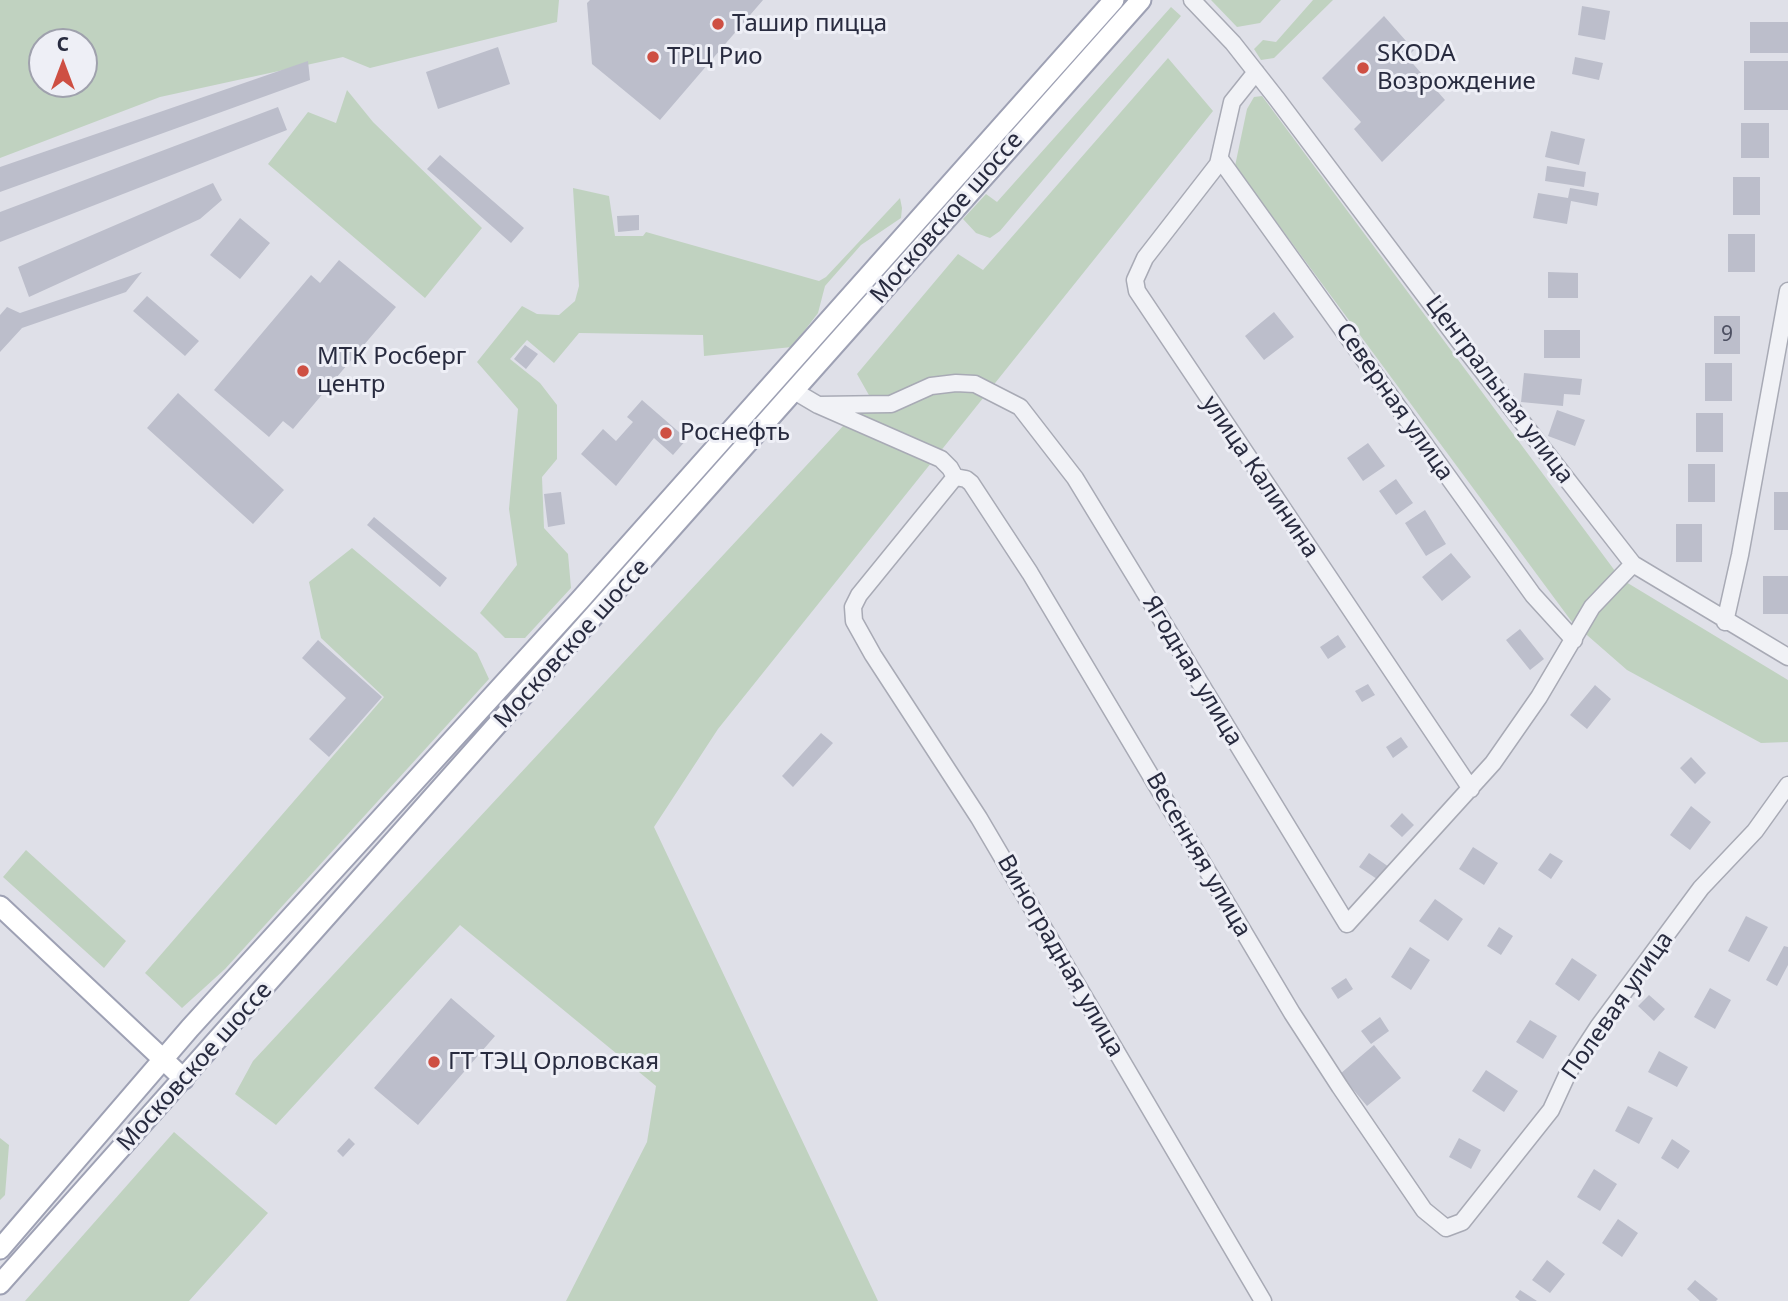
<!DOCTYPE html>
<meta charset="utf-8">
<style>
body{margin:0}
#map{position:relative;width:1788px;height:1301px;overflow:hidden;background:#dfe0e8;font-family:"Noto Sans",sans-serif}
canvas{display:block}
.north{position:absolute;left:28px;top:28px;width:70px;height:70px;box-sizing:border-box;background:#eeeff6;border:2px solid #9fa1ad;border-radius:50%;rotate:0deg;font-size:19px;font-weight:700;line-height:28px;text-align:center;color:#282b3f}
.north::after{content:'';display:block;margin:auto;width:24px;height:32px;background:#ce4f43;clip-path:polygon(50% 0,100% 100%,50% 72%,0 100%)}
</style>
<div id="map">
<canvas width="1788" height="1301"></canvas>
<div class="north">С</div>
</div>
<script>
const context = document.querySelector('canvas').getContext('2d');
context.lineJoin = 'round';
function fillPath(path, color) {
  context.fillStyle = color;
  context.fill(path, 'evenodd');
}
function poly(rows) {
  const path = new Path2D();
  for (const r of rows) {
    path.moveTo(r[0], r[1]);
    for (let i = 2; i < r.length; i += 2) path.lineTo(r[i], r[i + 1]);
  }
  return path;
}
function trace(path, color, width, dash) {
  context.strokeStyle = color;
  context.lineWidth = width;
  context.lineCap = dash ? 'butt' : 'round';
  context.setLineDash(dash || []);
  context.stroke(path);
}
function write(font, color, halo, rows, align = 'center') {
  context.font = font + ' "Noto Sans",sans-serif';
  context.lineWidth = 6;
  context.setLineDash([]);
  context.textBaseline = 'middle';
  context.strokeStyle = halo;
  context.fillStyle = color;
  for (const [text, x, y, turn = 0] of rows) {
    context.save();
    context.translate(x, y);
    context.rotate((+turn || 0) * Math.PI / 180);
    context.textAlign = isNaN(turn) ? turn : align;
    if (halo) context.strokeText(text, 0, 0);
    context.fillText(text, 0, 0);
    context.restore();
  }
}
fillPath(poly([
 [0,0,559,0,557,22,370,68,343,57,160,97,0,158],
 [42,42,84,42,84,84,42,84],
 [1211,0,1281,0,1260,23,1237,27],
 [1313,0,1333,0,1274,58,1261,60,1254,49,1263,40,1276,42],
 [1171,7,1181,16,1000,231,990,238,976,233,963,219,986,194,997,202],
 [1168,58,1213,111,718,729,654,827,878,1301,566,1301,647,1142,656,1086,460,925,276,1125,235,1094,253,1061,870,397,857,374,958,254,983,270],
 [347,90,373,122,482,228,425,298,268,164,308,112,336,123],
 [1262,96,1621,579,1788,680,1788,742,1761,743,1627,670,1572,622,1235,166,1247,109,1254,97],
 [573,188,609,196,615,236,643,236,646,232,819,281,826,277,900,198,902,208,901,218,861,245,825,286,818,313,792,347,704,356,703,335,579,333,554,363,527,340,510,359,540,383,557,405,557,459,542,477,544,528,568,554,571,588,525,638,505,638,480,613,517,565,509,509,518,409,477,362,522,306,537,314,559,315,575,301,579,286],
 [352,548,477,653,489,679,225,969,182,1008,145,973,384,697,321,638,309,582],
 [26,850,126,941,104,968,3,877],
 [174,1132,268,1213,189,1301,25,1301],
 [0,1138,9,1145,5,1195,0,1200]
]), '#c0d2c0');
fillPath(poly([
 [590,0,763,0,660,120,592,64,587,3],
 [1582,6,1610,11,1605,40,1578,35],
 [1384,16,1414,50,1407,57,1445,100,1382,162,1354,129,1361,122,1322,78],
 [1750,22,1788,22,1788,53,1750,53],
 [498,47,510,84,438,109,426,72],
 [1575,57,1603,63,1599,80,1572,74],
 [308,61,310,80,0,192,0,167],
 [1744,61,1788,61,1788,110,1744,110],
 [278,107,287,130,0,242,0,212],
 [1741,123,1769,123,1769,158,1741,158],
 [1551,131,1585,139,1579,165,1545,157],
 [440,155,524,228,511,243,427,169],
 [1547,166,1586,172,1584,187,1545,181],
 [1733,177,1760,177,1760,215,1733,215],
 [213,183,222,200,200,219,29,297,18,267],
 [1570,188,1599,193,1597,206,1571,201,1567,224,1533,218,1538,193,1568,198],
 [639,215,639,230,618,232,617,216],
 [240,218,270,243,240,279,210,255],
 [1728,234,1755,234,1755,272,1728,272],
 [339,260,396,307,293,429,283,421,269,437,214,390,311,275,320,283],
 [142,272,126,292,22,328,0,352,0,315,7,307,20,313],
 [1548,272,1578,273,1578,298,1548,298],
 [147,296,199,341,185,356,133,311],
 [1274,312,1294,337,1264,360,1245,336],
 [1714,316,1740,316,1740,354,1714,354],
 [1544,330,1580,330,1580,358,1544,358],
 [525,345,538,354,526,369,514,359],
 [1705,363,1732,363,1732,401,1705,401],
 [1524,373,1582,379,1580,395,1564,394,1563,406,1521,402],
 [178,393,284,490,253,524,147,428],
 [642,400,687,439,673,455,654,438,616,486,581,454,603,429,616,441,633,422,627,417],
 [1557,410,1585,420,1575,446,1548,436],
 [1696,413,1723,413,1723,452,1696,452],
 [1368,443,1385,466,1363,481,1347,458],
 [1688,464,1715,464,1715,502,1688,502],
 [1396,479,1413,503,1396,515,1379,491],
 [561,492,565,524,548,527,544,494],
 [1774,492,1788,492,1788,530,1774,530],
 [1425,510,1446,544,1426,556,1405,523],
 [374,517,447,578,440,587,367,525],
 [1676,524,1702,524,1702,562,1676,562],
 [1451,553,1471,577,1442,601,1422,577],
 [1763,576,1788,576,1788,614,1763,614],
 [1520,629,1544,659,1530,670,1506,640],
 [1338,635,1346,647,1328,659,1320,647],
 [318,640,382,697,329,757,309,739,346,698,302,658],
 [1368,684,1375,695,1362,702,1355,691],
 [1595,685,1611,699,1587,729,1570,715],
 [821,733,833,743,793,787,782,776],
 [1401,737,1408,747,1393,758,1386,747],
 [1691,757,1706,773,1695,784,1680,768],
 [1691,806,1711,822,1690,850,1670,835],
 [1402,813,1414,825,1402,837,1390,826],
 [1473,847,1498,863,1484,885,1459,869],
 [1369,853,1389,867,1380,881,1359,867],
 [1550,853,1563,861,1551,879,1538,870],
 [1435,899,1463,919,1448,941,1419,921],
 [1746,916,1768,927,1749,962,1728,951],
 [1499,927,1513,936,1501,955,1487,946],
 [1784,946,1788,947,1788,965,1777,986,1766,980],
 [1410,947,1430,960,1411,990,1391,977],
 [1572,958,1597,975,1579,1001,1555,984],
 [1346,978,1353,989,1338,999,1331,988],
 [1710,988,1731,1000,1715,1029,1694,1017],
 [1649,995,1665,1009,1654,1021,1638,1006],
 [451,998,495,1036,418,1125,374,1088],
 [1380,1017,1389,1031,1371,1044,1361,1031],
 [1530,1020,1557,1036,1543,1059,1516,1042],
 [1374,1045,1401,1078,1367,1106,1340,1074],
 [1659,1051,1688,1067,1677,1087,1648,1072],
 [1486,1070,1518,1091,1504,1112,1472,1091],
 [1628,1106,1653,1118,1639,1144,1615,1131],
 [349,1138,355,1144,343,1157,337,1151],
 [1459,1138,1481,1150,1471,1169,1449,1157],
 [1672,1139,1690,1151,1678,1169,1661,1158],
 [1594,1169,1617,1184,1600,1211,1577,1197],
 [1618,1219,1638,1233,1622,1257,1602,1243],
 [1547,1260,1565,1274,1550,1293,1532,1280],
 [1695,1280,1718,1299,1716,1301,1700,1301,1687,1289],
 [1520,1290,1537,1301,1520,1301,1515,1297]
]), '#bcbecb');
const minor = poly([
 [1192,0,1233,43,1277,99,1459,341,1633,564,1788,657],
 [1256,72,1232,102,1218,164,1145,258,1135,280,1137,291,1471,789],
 [1220,159,1533,595,1574,640],
 [796,392,818,405,941,459,950,468,955,477],
 [818,405,891,404,931,386,956,383,975,384,1020,407,1075,478,1347,924,1493,763,1539,697,1592,607,1633,564],
 [955,477,966,479,971,483,1030,573,1292,1013,1340,1087,1424,1210,1446,1228,1462,1222,1551,1110,1568,1073,1598,1027,1701,888,1755,831,1788,785],
 [955,477,859,595,853,607,854,621,873,655,979,818,1263,1301],
 [1725,622,1740,555,1788,291]
]);
const major = poly([
 [0,906,184,1079],
 [0,1249,190,1028,580,600,1114,0],
 [0,1284,1141,0]
]);
trace(minor, '#a8aab5', 19);
trace(major, '#9ea1b4', 23);
trace(minor, '#f1f2f6', 16);
trace(major, '#fff', 19);
for (const [x, y, r, color] of [
 [718,24,7,"#ce4f43"],
 [653,57,7,"#ce4f43"],
 [1363,68,7,"#ce4f43"],
 [303,371,7,"#ce4f43"],
 [666,433,7,"#ce4f43"],
 [434,1062,7,"#ce4f43"]
]) {
  const dot = new Path2D();
  dot.arc(x, y, r, 0, 2 * Math.PI);
  context.fillStyle = color;
  context.fill(dot);
  trace(dot, '#eeeff6', 2.5);
}
write('21px', '#4d5062', null, [
 ["9",1727,335]
]);
write('24px', '#282b3f', '#eeeff6', [
 ["Ташир пицца",732,24],
 ["SKODA",1377,54],
 ["Возрождение",1377,82],
 ["ТРЦ Рио",667,57],
 ["МТК Росберг",317,357],
 ["центр",317,385],
 ["Роснефть",680,433],
 ["ГТ ТЭЦ Орловская",448,1062]
], 'left');
write('24px', '#282b3f', '#eeeff6', [
 ["Московское шоссе",947,218,-49],
 ["Центральная улица",1499,390,53],
 ["Северная улица",1394,402,55],
 ["улица Калинина",1260,477,56],
 ["Московское шоссе",572,644,-48],
 ["Ягодная улица",1192,671,59],
 ["Весенняя улица",1198,855,60],
 ["Виноградная улица",1060,956,60],
 ["Полевая улица",1618,1006,-55],
 ["Московское шоссе",195,1067,-48]
]);
</script>
